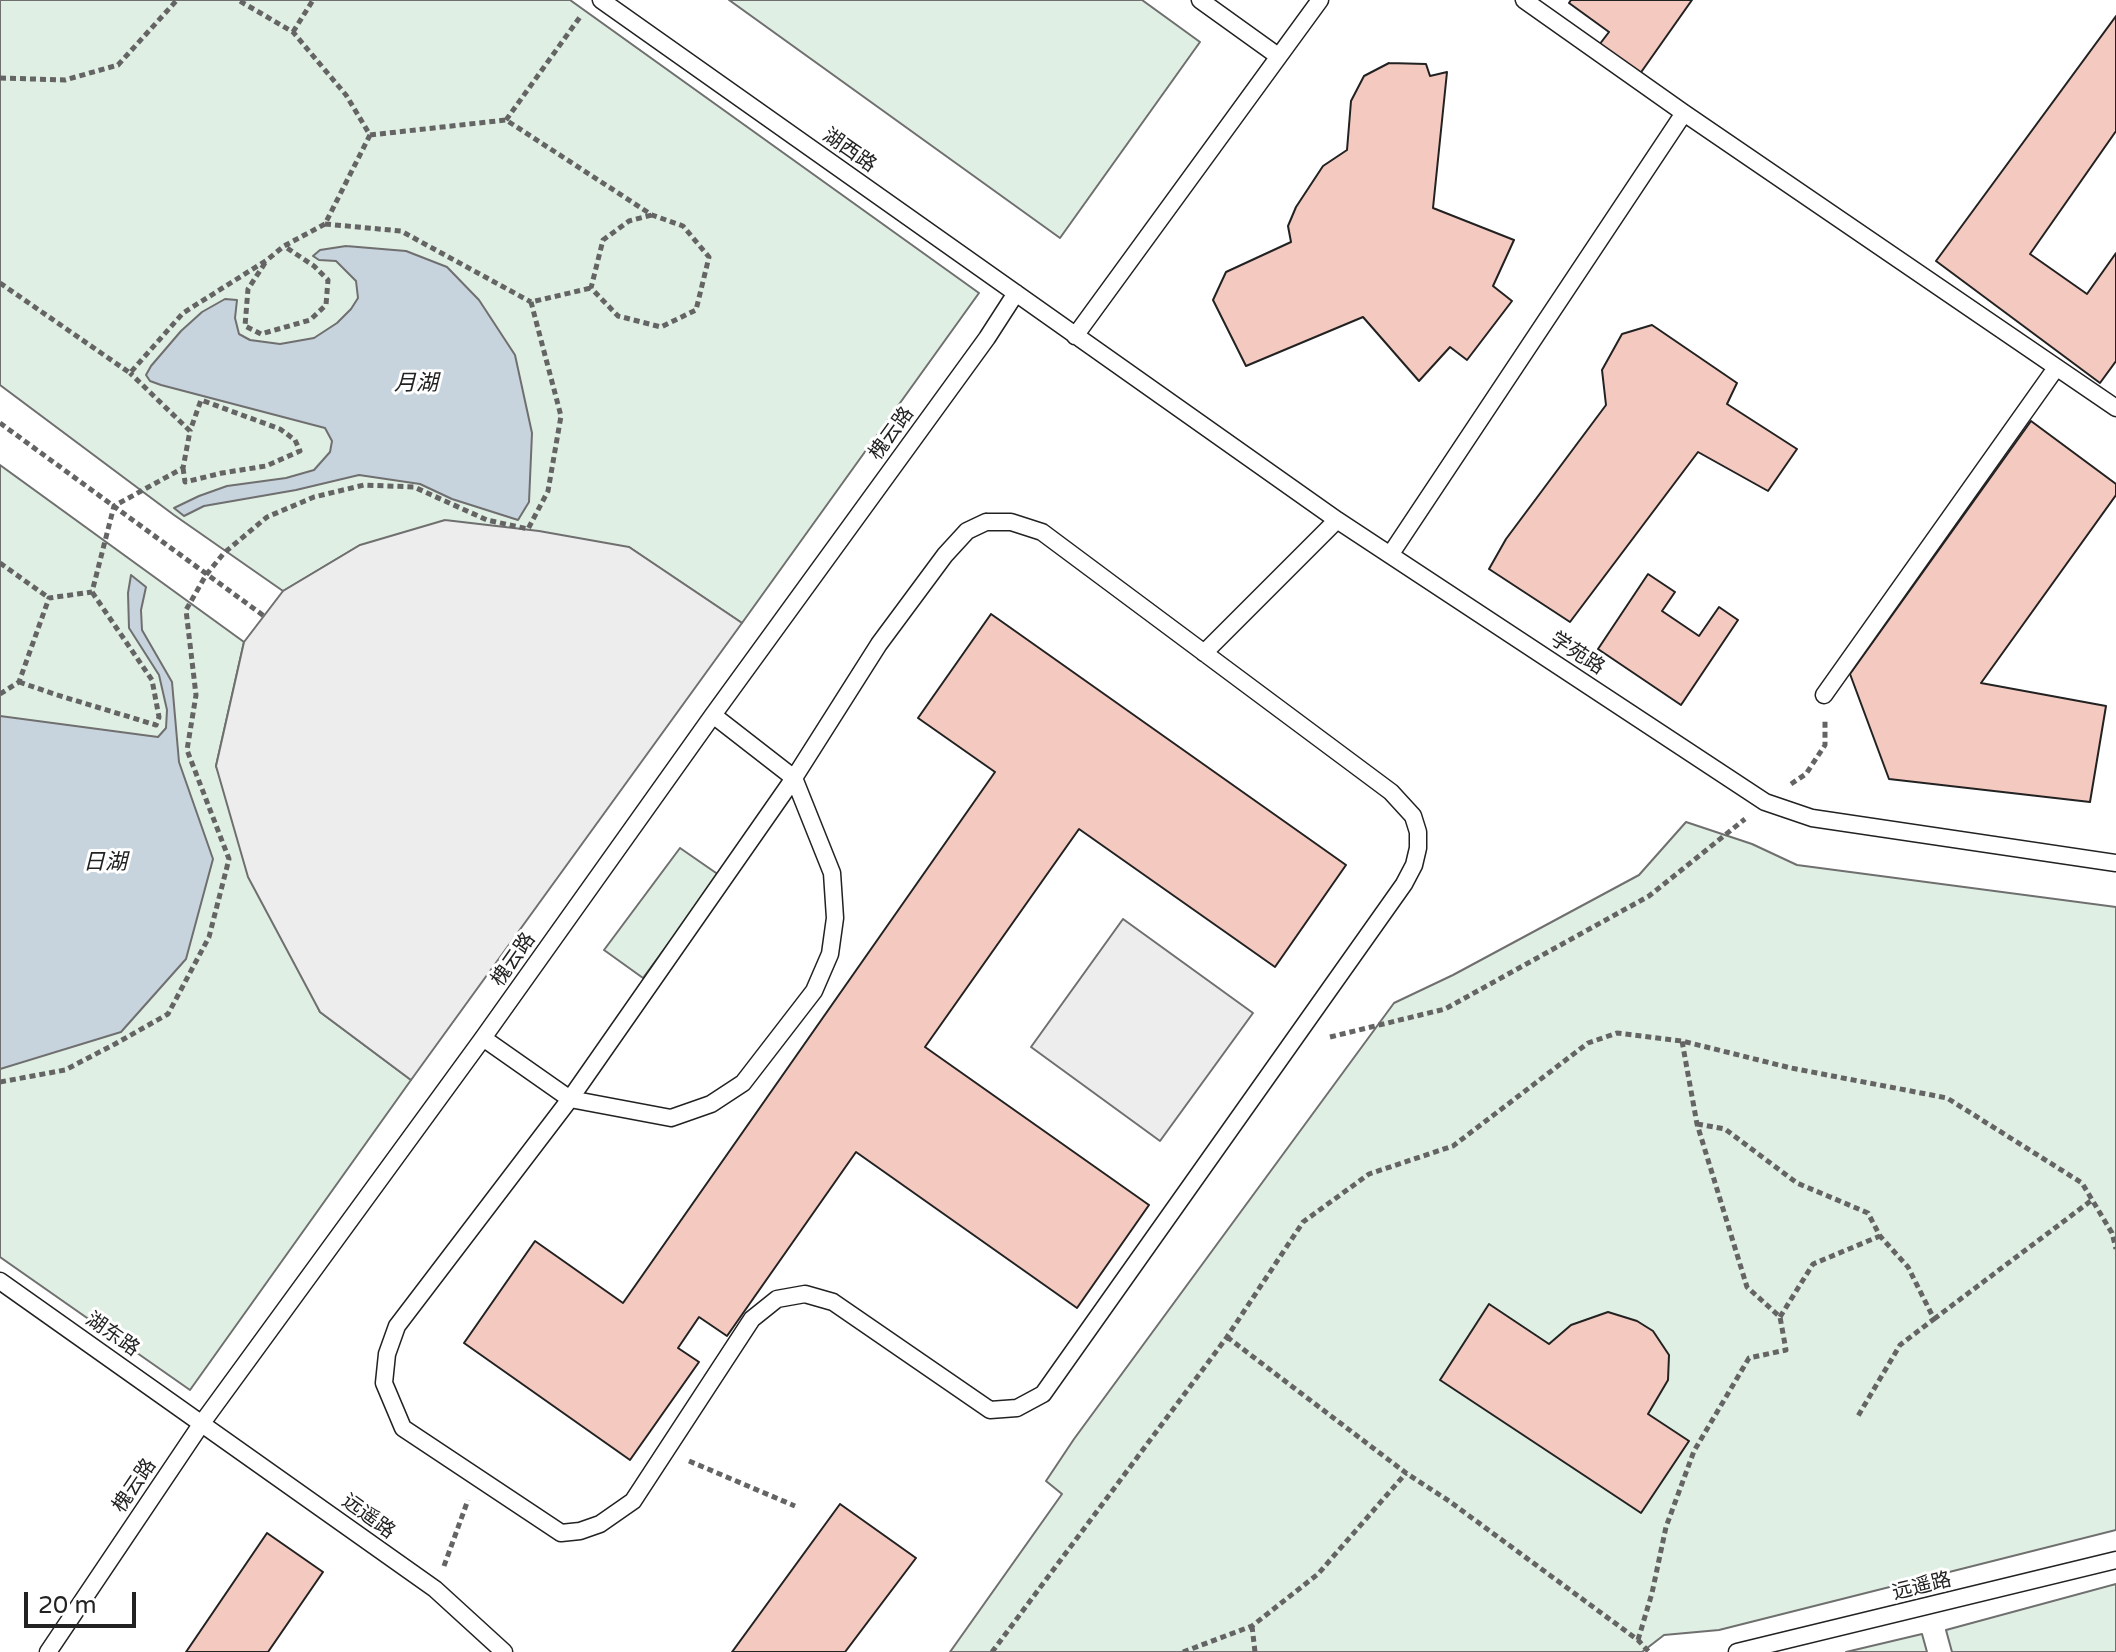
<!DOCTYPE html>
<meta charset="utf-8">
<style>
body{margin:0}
#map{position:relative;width:2116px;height:1652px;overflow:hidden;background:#fff;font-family:"Varela Round",sans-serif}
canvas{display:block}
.scale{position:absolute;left:24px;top:1592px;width:112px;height:36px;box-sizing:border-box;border:4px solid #222;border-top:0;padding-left:10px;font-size:24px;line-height:28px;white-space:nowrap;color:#222;-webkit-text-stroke:6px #fff;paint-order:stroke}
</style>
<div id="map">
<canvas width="2116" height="1652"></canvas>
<div class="scale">20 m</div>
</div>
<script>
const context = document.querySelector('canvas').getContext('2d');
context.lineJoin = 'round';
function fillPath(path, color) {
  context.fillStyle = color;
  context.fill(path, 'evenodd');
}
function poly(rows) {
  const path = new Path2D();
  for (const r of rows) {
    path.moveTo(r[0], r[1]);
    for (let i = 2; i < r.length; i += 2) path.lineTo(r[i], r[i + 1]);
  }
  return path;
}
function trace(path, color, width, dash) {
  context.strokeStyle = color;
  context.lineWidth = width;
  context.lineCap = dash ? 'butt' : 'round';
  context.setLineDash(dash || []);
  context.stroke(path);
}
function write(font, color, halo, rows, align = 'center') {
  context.font = font + ' "Varela Round","Noto Sans SC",sans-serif';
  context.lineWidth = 6;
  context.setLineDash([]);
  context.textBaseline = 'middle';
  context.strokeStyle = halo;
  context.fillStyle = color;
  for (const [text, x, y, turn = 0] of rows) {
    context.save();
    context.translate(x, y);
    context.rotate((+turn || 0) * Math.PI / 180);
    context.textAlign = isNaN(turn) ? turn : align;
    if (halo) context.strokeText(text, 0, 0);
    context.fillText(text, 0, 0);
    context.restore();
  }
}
const green = poly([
 [0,0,570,0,979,293,742,623,629,547,360,545,283,591,174,515,0,385,0,0],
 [729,0,1142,0,1200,42,1060,238,729,0],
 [0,465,244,642,216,766,320,1012,411,1080,190,1390,0,1257,0,465],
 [1686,822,1752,844,1797,865,2116,907,2116,1530,1719,1630,1664,1635,1642,1652,950,1652,1062,1494,1046,1481,1074,1439,1394,1003,1453,975,1639,875,1686,822],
 [680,848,719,875,643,978,604,950,680,848],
 [2116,1584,2116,1652,1952,1652,1946,1630,2116,1584],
 [1922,1634,1927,1652,1846,1652,1922,1634]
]);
fillPath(green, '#e0efe3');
trace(green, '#6f6f6f', 2);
const parking = poly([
 [445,520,539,531,629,547,742,623,411,1080,320,1012,248,877,216,766,244,642,283,591,360,545,445,520],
 [1123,919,1253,1013,1160,1141,1031,1047,1123,919]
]);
fillPath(parking, '#ededed');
trace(parking, '#6f6f6f', 2);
const water = poly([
 [346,246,406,251,447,267,479,300,515,355,532,433,529,502,518,520,452,499,420,484,359,475,296,490,204,506,184,516,174,508,199,496,227,486,286,478,314,470,330,452,332,441,325,428,161,385,150,381,146,375,151,366,181,331,202,312,225,299,237,300,235,318,239,334,250,340,280,344,314,338,337,323,351,309,358,298,356,281,336,261,319,260,313,256,320,250,346,246],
 [131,575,146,587,141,610,142,630,172,682,179,762,213,859,186,959,121,1032,0,1069,0,716,158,737,166,728,167,710,159,675,129,628,128,593,131,575]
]);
fillPath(water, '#c7d3dd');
trace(water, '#6f6f6f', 2);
const building = poly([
 [1571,0,1692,0,1637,78,1596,49,1609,32,1569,3,1571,0],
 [2116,16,2116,131,2030,254,2087,294,2116,253,2116,361,2100,383,1936,261,2116,16],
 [1389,63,1426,64,1430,76,1447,72,1433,208,1514,240,1493,286,1512,301,1467,360,1450,347,1419,381,1363,317,1246,366,1213,300,1226,272,1291,242,1288,226,1296,207,1323,166,1347,150,1351,101,1364,76,1389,63],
 [1652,325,1737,383,1727,404,1797,449,1768,491,1698,452,1570,622,1489,569,1506,539,1606,405,1602,370,1622,334,1652,325],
 [2031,421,2116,484,2116,495,1981,683,2106,706,2090,802,1889,779,1850,674,2031,421],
 [1648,574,1675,592,1662,611,1699,636,1719,607,1738,620,1681,705,1598,649,1648,574],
 [991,614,1346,865,1275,967,1079,829,925,1047,1149,1205,1077,1308,856,1152,727,1336,699,1317,678,1348,699,1362,630,1460,464,1343,535,1241,623,1303,995,772,918,718,991,614],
 [1489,1304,1549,1344,1571,1325,1608,1312,1637,1321,1653,1331,1669,1355,1668,1380,1648,1414,1689,1441,1641,1513,1440,1380,1489,1304],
 [840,1504,916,1558,845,1652,732,1652,840,1504],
 [267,1533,323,1572,268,1652,186,1652,267,1533]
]);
fillPath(building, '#f3c9c0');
trace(building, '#222', 2);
const lane = poly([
 [601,0,1337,520,1765,802,1812,818,2116,863],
 [1200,0,1278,56],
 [1524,0,1684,113,2116,408],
 [1075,336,1320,0],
 [986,522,1011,522,1042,532,1391,792,1413,816,1418,832,1418,848,1414,865,1404,884,1043,1394,1017,1408,990,1410,833,1302,805,1294,777,1299,752,1319,633,1501,600,1524,580,1531,561,1533,403,1428,384,1383,387,1354,397,1326,570,1099,794,778,879,644,945,555,967,531,986,522],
 [1390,555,1684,113],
 [1204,653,1337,520],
 [1824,695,2056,368],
 [483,1038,570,1099,671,1118,711,1104,743,1083,814,991,830,954,835,918,832,873,794,778,713,715],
 [0,1281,435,1589,504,1652],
 [48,1652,202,1423,483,1038,713,715,987,338,1016,293],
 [1737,1652,2116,1560]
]);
trace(lane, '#222', 19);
trace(poly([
 [293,32,313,0],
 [0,78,65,80,118,65,177,0],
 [506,120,580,17],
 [370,135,506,120,652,215,683,226,709,257,696,310,661,327,618,316,591,288,603,240,629,221,652,215],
 [325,224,401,231,531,302],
 [265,263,248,289,245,326,261,334,310,320,326,305,328,280,314,266,284,246],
 [0,283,130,373,183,313,267,260,284,246,325,224,370,135,346,95,293,32,238,0],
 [0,423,264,616],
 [183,468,185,482,222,473,266,466,300,451,295,440,280,429,201,400,190,431],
 [0,563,49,598],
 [19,682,54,694,156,725,159,717,152,680,92,592],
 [0,694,19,682,49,598,92,592,114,506,183,468,190,431,130,373],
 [1791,784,1806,774,1825,745,1825,720],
 [1330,1037,1445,1009,1649,896,1745,819],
 [0,1082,65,1070,115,1044,168,1014,209,937,229,859,187,750,196,695,186,610,206,575,224,553,267,517,314,497,364,485,414,487,487,520,528,529,548,491,561,416,531,302,591,288],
 [1697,1124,1725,1129,1797,1183,1868,1213,1880,1236,1908,1267,1934,1319,1900,1345,1858,1416],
 [1780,1317,1813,1264,1880,1236],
 [1934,1319,2092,1200],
 [1227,1337,1406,1473,1449,1501,1638,1640,1649,1652],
 [689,1461,795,1506],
 [444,1566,468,1500],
 [1252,1626,1255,1652],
 [1638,1640,1652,1593,1666,1527,1694,1451,1749,1358,1786,1350,1780,1317,1747,1287,1697,1124,1682,1041],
 [992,1652,1227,1337,1303,1222,1369,1174,1453,1146,1588,1043,1617,1033,1682,1041,1791,1068,1947,1098,2082,1183,2112,1233,2116,1249],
 [1183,1652,1252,1626,1318,1574,1406,1473]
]), '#646464', 5, [6, 4]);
trace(lane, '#fff', 16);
write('20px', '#222', '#fff', [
 ["湖西路",849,151,35],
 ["槐云路",892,434,-54],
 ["学苑路",1577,654,33],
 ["槐云路",514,960,-55],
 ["湖东路",112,1335,35],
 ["槐云路",135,1486,-56],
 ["远遥路",368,1517,36],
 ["远遥路",1922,1587,-14]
]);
write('italic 22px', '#222', '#fff', [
 ["月湖",416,384],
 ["日湖",105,863]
]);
</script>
